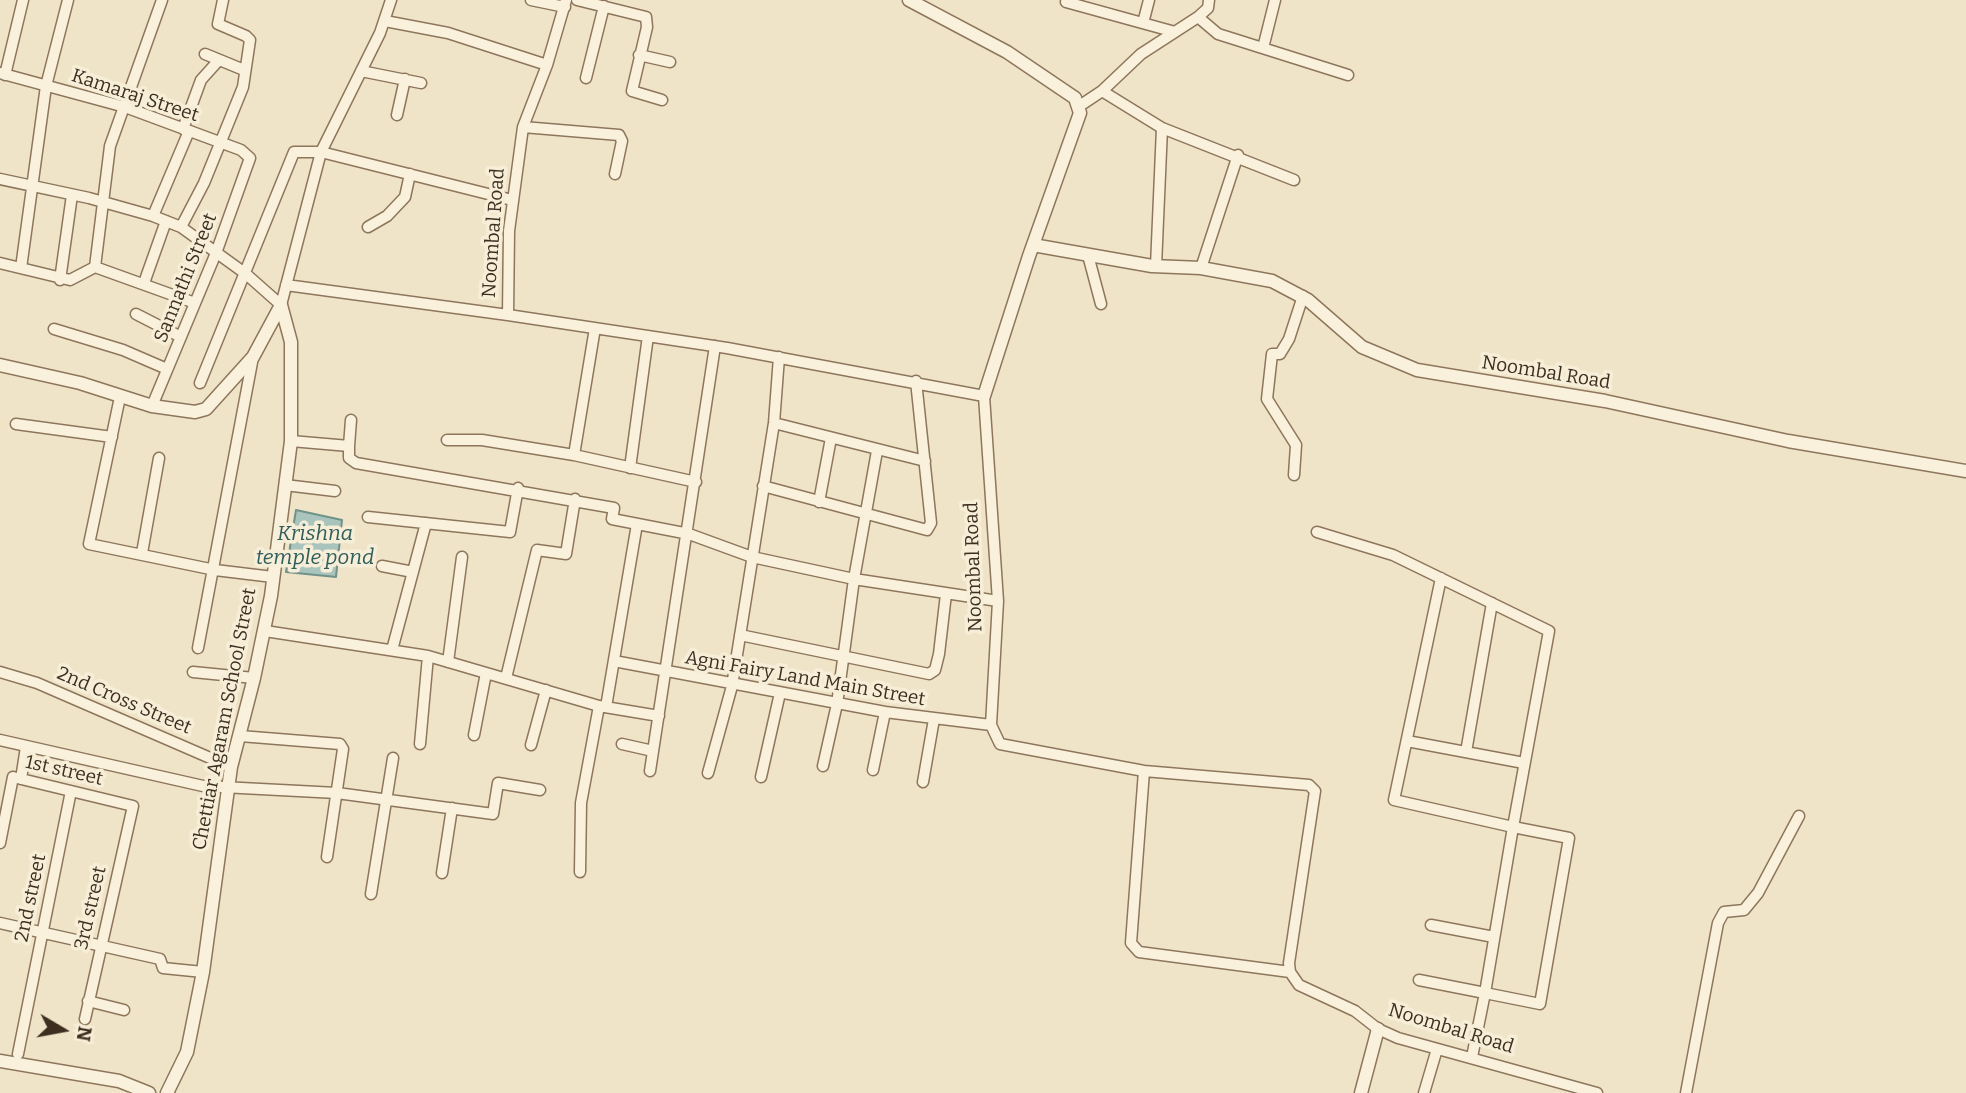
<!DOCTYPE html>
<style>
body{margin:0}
#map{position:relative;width:1966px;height:1093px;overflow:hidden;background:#f0e4c8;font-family:Bitter,serif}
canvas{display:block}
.north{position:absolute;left:28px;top:995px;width:70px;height:70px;-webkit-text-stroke:5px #f7eed8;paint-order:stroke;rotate:100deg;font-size:19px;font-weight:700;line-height:28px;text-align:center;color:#3d2e20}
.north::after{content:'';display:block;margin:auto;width:24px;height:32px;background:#3d2e20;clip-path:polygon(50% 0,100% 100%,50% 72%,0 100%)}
</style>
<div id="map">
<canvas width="1966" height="1093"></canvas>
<div class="north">N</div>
</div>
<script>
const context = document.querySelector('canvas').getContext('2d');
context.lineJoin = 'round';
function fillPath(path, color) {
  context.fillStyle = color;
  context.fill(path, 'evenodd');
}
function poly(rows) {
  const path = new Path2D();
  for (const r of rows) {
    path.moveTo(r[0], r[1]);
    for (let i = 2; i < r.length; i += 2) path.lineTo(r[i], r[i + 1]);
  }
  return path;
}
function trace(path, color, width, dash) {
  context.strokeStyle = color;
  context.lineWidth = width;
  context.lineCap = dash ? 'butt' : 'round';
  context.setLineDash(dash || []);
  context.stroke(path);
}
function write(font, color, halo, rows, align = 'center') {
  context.font = font + ' Bitter,serif';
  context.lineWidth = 7;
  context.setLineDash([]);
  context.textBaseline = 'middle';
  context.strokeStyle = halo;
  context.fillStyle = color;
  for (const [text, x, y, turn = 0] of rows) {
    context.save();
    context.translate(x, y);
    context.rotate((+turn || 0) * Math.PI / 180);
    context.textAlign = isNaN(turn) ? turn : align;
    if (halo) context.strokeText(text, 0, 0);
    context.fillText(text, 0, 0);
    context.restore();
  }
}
const water = poly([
 [296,510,342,520,336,577,286,572,296,510]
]);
fillPath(water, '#a9c4bc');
trace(water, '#6f938a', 2);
const minor = poly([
 [531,0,565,7],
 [566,0,547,65,523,127,509,231,508,315,727,348,984,396,998,601,991,725,1000,744,1144,771,1309,785,1315,791,1289,963,1290,972,1299,985,1355,1011,1378,1029,1398,1038,1597,1093],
 [577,0,646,17,647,27,632,91,662,100],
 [1067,0,1066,2,1175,32],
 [1198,17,1218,34,1348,75],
 [385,21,448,33,547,65],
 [1143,23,1149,0],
 [1263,48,1275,0],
 [205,54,244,70],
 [639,55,670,62],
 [361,71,421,83],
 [0,73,125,107,241,150,250,158,216,253,152,406],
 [5,75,23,0],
 [586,78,604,6],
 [1102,91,1162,128,1294,180],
 [1078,107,1102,91,1141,54,1198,17,1208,8,1209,0],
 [397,115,405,79],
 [523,127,619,135,622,141,615,174],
 [183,129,201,80,219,60],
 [0,179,89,198,153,216,181,227,246,274,281,305,321,152,380,33,391,0],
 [153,216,189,131],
 [181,227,204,183,243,87,250,40,246,36,218,24,223,0],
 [368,227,387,216,405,197,410,174],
 [1088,255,1101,304],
 [0,263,70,280,95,267],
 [1156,266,1162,128],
 [95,267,110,146,162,0],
 [95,267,195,303],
 [21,268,46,86,68,0],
 [1201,268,1238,155],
 [60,280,72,195],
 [144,283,166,221],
 [286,285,508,315],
 [136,314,181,337],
 [595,328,574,455,696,482],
 [54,329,123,350,167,369],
 [200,383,294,152,321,152,512,200],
 [120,397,89,544,215,570,273,577],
 [774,423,925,461],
 [16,424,112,437],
 [447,440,482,440,574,455],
 [291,441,349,446,351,420],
 [349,446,349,458,356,463,614,508,612,519,689,534,752,557,854,579,998,601],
 [630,468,648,336],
 [1294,475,1296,445,1267,399,1272,354,1280,354,1289,339,1303,296],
 [285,485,335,491],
 [763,486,927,530,931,523,916,381],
 [819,502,831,438],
 [368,517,510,532,518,488],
 [1317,532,1393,555,1549,631,1513,827,1569,838,1540,1004,1485,993,1472,1057],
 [142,553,159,458],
 [382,566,413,572],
 [265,631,428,656,599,706,659,716],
 [740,635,929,674,935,670,939,654,946,594],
 [198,648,253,357],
 [392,650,426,523],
 [614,661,885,712,991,725],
 [448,662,462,557],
 [0,672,37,683,231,767],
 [193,672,254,678],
 [506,678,537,550,566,554,575,499],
 [606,707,637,524],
 [474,735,486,673],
 [240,736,340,744,343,749,327,857],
 [0,740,203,786,337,793,493,814,498,783,540,790],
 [1407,741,1524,763],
 [420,744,428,656],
 [622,744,653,751],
 [531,745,546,690],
 [1466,752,1492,603],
 [823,766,837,704,854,579,877,451],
 [873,770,885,712],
 [650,771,715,346],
 [1144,771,1131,943,1139,952,1290,972],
 [708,773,732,686,774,423,779,357],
 [761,777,780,693],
 [21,779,26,747],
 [923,782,934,719],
 [0,843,13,777,133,806,85,1019],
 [580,872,581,803,599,706],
 [442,873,452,808],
 [371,894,393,758],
 [0,923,160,959,163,968,203,972],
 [1431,925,1494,937],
 [1419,980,1485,993,1513,827,1394,800,1441,578],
 [88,1001,124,1010],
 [18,1054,71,791],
 [1424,1093,1437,1049],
 [1686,1093,1718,923,1724,912,1744,910,1758,893,1799,816]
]);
const tertiary = poly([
 [909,0,1007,52,1075,98,1080,113,1029,256,984,396],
 [1033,245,1152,266,1201,268,1272,281,1308,300,1362,347,1417,370,1605,401,1788,441,1966,471],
 [0,365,80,383,152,406,195,412,206,409,253,357,281,305],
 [0,1061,119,1081,149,1093],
 [167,1093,187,1052,203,972,231,767,254,678,271,596,291,441,291,342,281,305],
 [1361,1093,1378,1029]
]);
trace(minor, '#8d765c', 13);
trace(tertiary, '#8d765c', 15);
trace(minor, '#faf1dc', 10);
trace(tertiary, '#faf1dc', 12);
write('19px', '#3d2e20', '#f7eed8', [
 ["Kamaraj Street",135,96,18],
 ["Noombal Road",494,233,-86],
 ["Sannathi Street",186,278,-68],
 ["Noombal Road",1546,373,9],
 ["Noombal Road",974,567,-92],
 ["Agni Fairy Land Main Street",805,679,10],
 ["2nd Cross Street",124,701,23],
 ["Chettiar Agaram School Street",225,719,-79],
 ["1st street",64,771,13],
 ["2nd street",31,898,-78],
 ["3rd street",91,908,-77],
 ["Noombal Road",1451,1029,17]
]);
write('italic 21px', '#2f5d5a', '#f7eed8', [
 ["Krishna",315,534],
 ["temple pond",315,558]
]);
</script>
